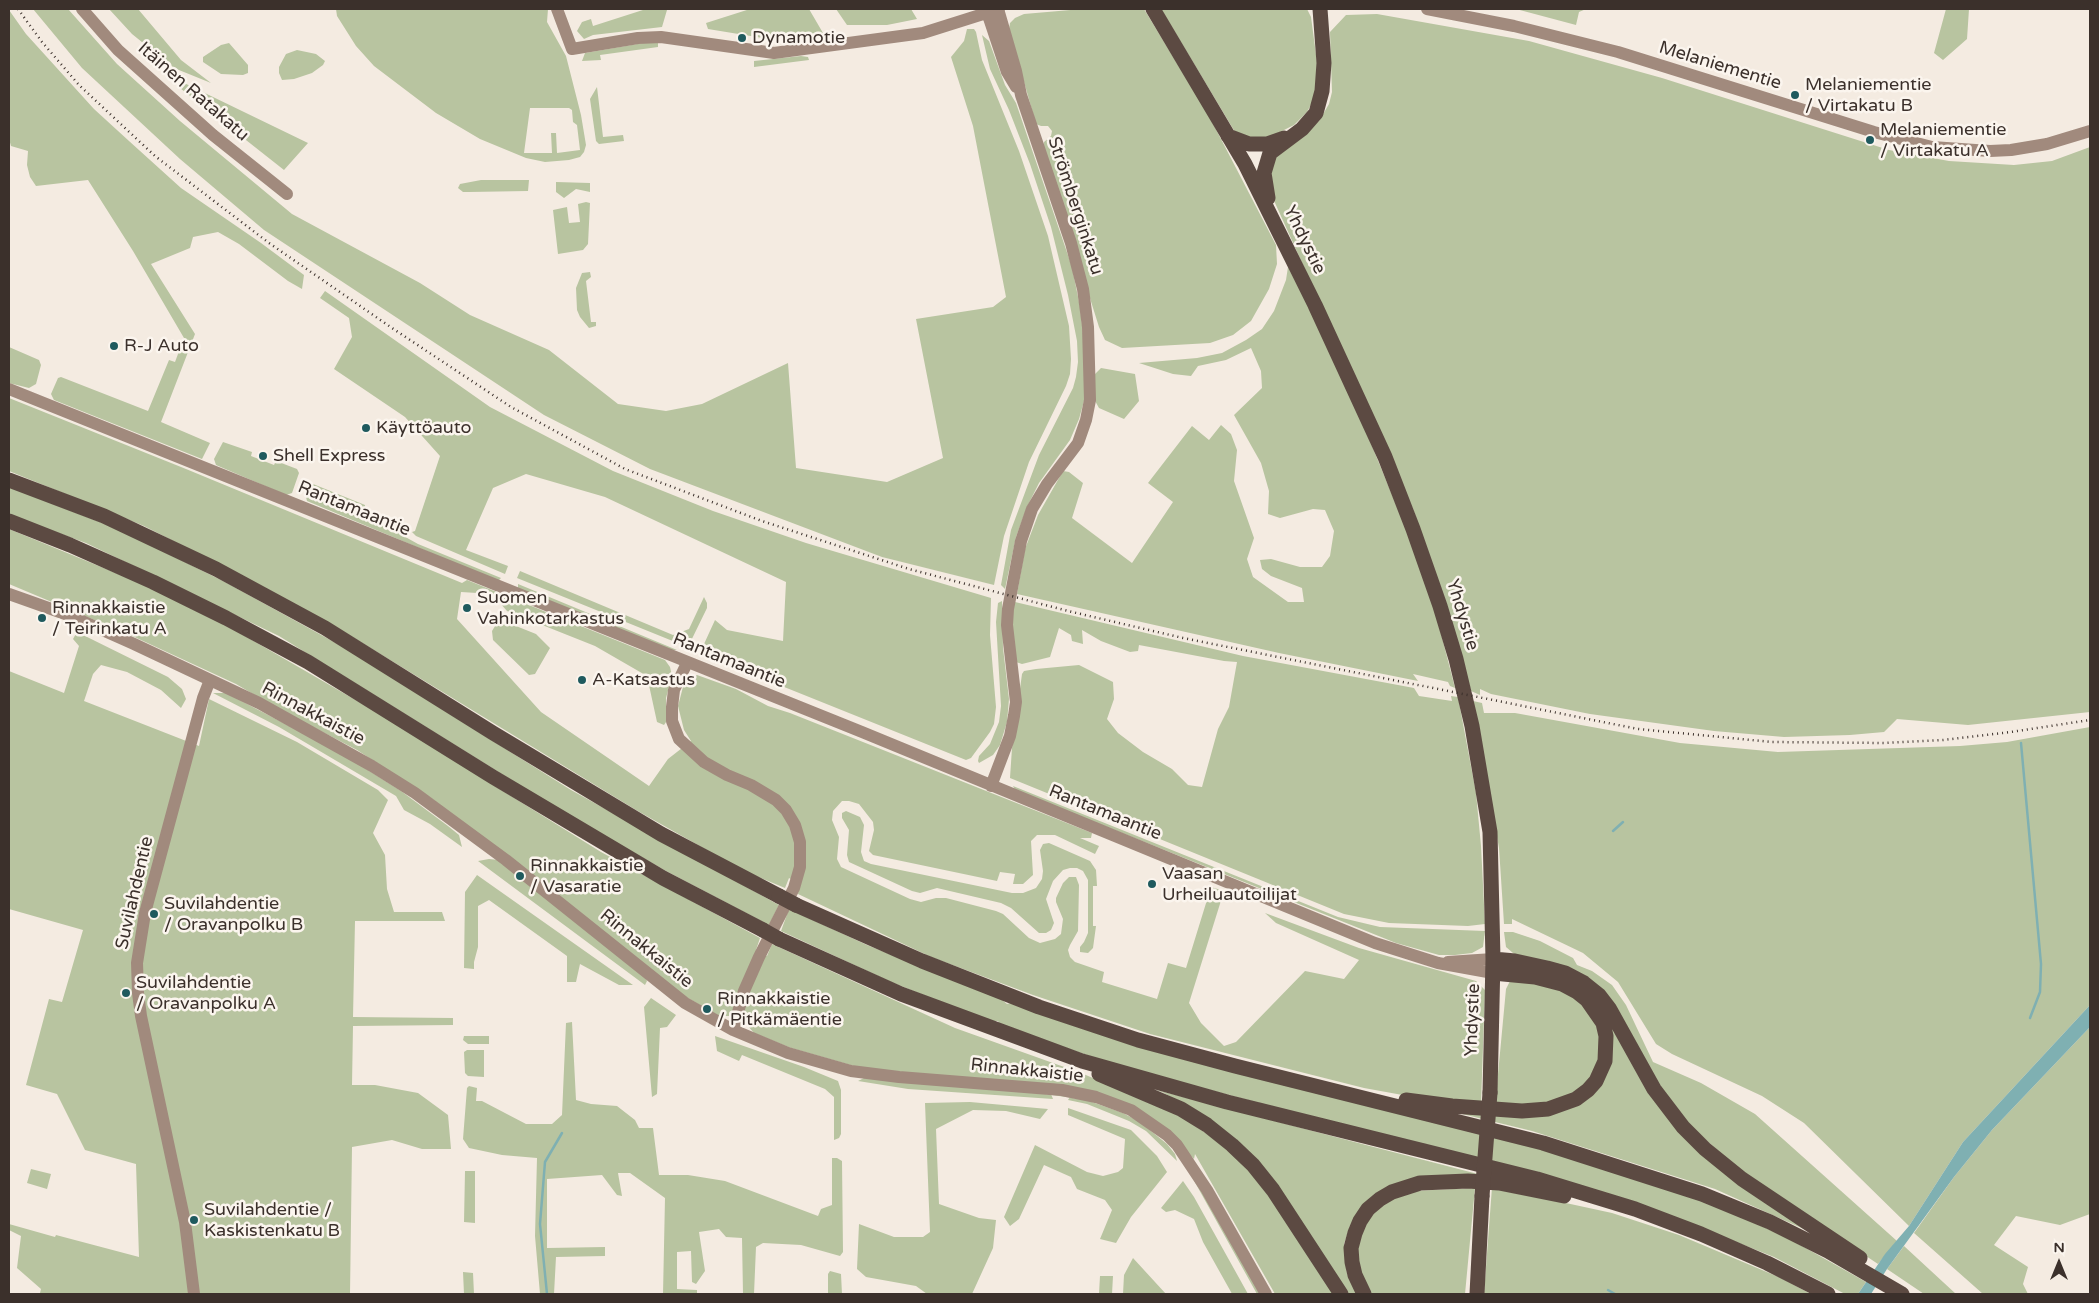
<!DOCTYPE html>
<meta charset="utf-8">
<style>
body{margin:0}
#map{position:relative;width:2099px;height:1303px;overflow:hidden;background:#f4ebe1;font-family:"Varela Round",sans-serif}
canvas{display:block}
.frame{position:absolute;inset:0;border:10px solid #3b302b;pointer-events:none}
.north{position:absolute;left:2034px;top:1238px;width:50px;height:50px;-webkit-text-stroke:4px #fbf5ee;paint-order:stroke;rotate:0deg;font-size:14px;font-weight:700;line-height:20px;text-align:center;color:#3b302b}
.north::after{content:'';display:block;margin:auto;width:18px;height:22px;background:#3b302b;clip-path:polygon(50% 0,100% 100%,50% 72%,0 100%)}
</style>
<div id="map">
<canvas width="2099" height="1303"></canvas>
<div class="frame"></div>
<div class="north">N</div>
</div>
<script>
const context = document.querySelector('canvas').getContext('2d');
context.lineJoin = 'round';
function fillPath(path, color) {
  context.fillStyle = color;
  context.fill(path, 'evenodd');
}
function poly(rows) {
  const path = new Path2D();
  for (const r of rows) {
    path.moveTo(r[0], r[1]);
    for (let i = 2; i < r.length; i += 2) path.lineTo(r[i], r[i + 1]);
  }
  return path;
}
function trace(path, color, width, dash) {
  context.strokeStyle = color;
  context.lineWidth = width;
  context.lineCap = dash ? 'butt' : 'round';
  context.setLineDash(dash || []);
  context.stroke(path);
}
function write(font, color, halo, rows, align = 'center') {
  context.font = font + ' "Varela Round",sans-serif';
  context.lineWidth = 5;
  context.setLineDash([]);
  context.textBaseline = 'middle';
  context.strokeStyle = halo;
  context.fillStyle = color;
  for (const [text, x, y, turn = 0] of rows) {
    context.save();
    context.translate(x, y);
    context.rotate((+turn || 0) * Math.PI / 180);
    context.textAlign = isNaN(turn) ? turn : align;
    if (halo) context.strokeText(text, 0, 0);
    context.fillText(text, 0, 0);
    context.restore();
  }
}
fillPath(poly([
 [33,9,68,9,117,64,180,121,292,214,420,283,470,315,549,350,618,404,666,411,702,404,788,363,796,468,887,482,943,458,916,319,993,307,1006,297,973,126,951,57,964,41,967,29,974,29,976,32,982,60,1019,151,1048,236,1069,326,1071,359,1070,374,1066,386,1029,462,1004,536,994,585,882,557,650,469,544,415,264,230,180,159,82,68],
 [109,9,138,9,181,60,211,83,174,68,132,34],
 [336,9,548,9,547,22,566,56,581,115,586,145,584,152,580,157,569,160,545,162,526,158,480,139,436,113,374,66,356,46,337,16],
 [530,108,569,108,572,110,573,122,577,125,580,150,557,153,556,133,551,133,552,153,524,153],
 [646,9,671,9,667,10,662,27,593,35,584,39,577,31,582,22,591,19,593,26],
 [750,9,809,9,823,33,775,40,708,29,706,23],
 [836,9,911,9,917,19,887,25,847,25],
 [1082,9,1144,9,1209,116,1276,245,1277,264,1269,289,1251,321,1233,335,1210,343,1122,348,1105,340,1099,327,1043,148,1044,142,1051,136,1052,131,1048,126,1041,126,1036,124,1009,29,1010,23,1015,18,1024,14],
 [1161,9,1307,9,1311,17,1317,62,1316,95,1307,112,1294,125,1274,135,1258,140,1235,132],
 [1516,9,1586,9,1579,12,1576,25],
 [1946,9,1969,9,1967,39,1943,60,1934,53],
 [9,10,26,34,94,109,129,141,181,188,261,243,304,275,302,289,288,281,239,244,218,232,193,237,190,248,151,264,195,334,161,422,210,443,202,459,54,400,51,394,58,378,61,377,148,411,169,360,175,362,184,338,133,251,88,180,36,186,30,177,27,165,28,151,11,146,9,139],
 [1377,14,1529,41,1662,78,1889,150,1949,161,2014,165,2052,161,2090,147,2090,712,1968,725,1897,719,1884,732,1850,735,1784,737,1714,731,1590,714,1491,694,1480,689,1480,695,1471,691,1447,605,1413,509,1271,194,1269,170,1275,155,1319,121,1329,104,1332,92,1330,32,1346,15],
 [982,35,989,41,1005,85,1016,103,1072,267,1080,307,1085,352,1084,401,1079,419,1070,440,1039,483,1027,507,1016,537,1005,589,1001,585,1011,530,1039,455,1073,388,1076,377,1078,362,1077,341,1068,295,1051,227,1030,164,1009,110,990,69],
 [649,42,658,43,658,47,600,55,601,60,582,61,585,53],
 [229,43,248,65,248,73,243,75,221,74,203,62,203,57,221,45],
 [297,50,316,54,325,61,323,65,312,73,294,79,282,80,279,73,279,67,286,54],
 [801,56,808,57,809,60,754,67,754,61],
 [180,81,308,143,284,170,180,88],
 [597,87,603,137,623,135,624,141,599,144,596,141,590,99],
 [481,180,529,180,528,191,469,192,463,192,458,188,460,184],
 [556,182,590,183,590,192,576,189,564,198,556,192],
 [586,202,590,203,588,244,583,250,558,254,553,210,567,207,569,223,580,222,578,204],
 [1288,267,1331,351,1372,446,1413,546,1437,618,1455,688,1450,686,1448,682,1413,674,1418,681,1279,653,1017,594,1025,549,1038,515,1063,471,1069,472,1083,483,1072,518,1132,563,1173,502,1148,483,1192,426,1209,440,1221,425,1231,434,1237,450,1234,481,1254,538,1247,559,1253,577,1288,602,1304,602,1302,588,1271,576,1262,569,1260,560,1271,559,1300,567,1322,567,1330,556,1334,531,1325,510,1313,509,1280,518,1268,514,1269,491,1261,463,1234,415,1262,388,1261,371,1251,348,1226,360,1198,366,1191,376,1173,374,1139,363,1197,358,1222,353,1246,340,1262,329,1274,311,1286,280],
 [590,272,591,277,586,281,591,322,596,322,596,326,589,328,580,317,577,310,576,288,582,273],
 [325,291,490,407,613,471,713,511,806,543,991,598,990,635,996,707,994,724,990,732,971,758,966,760,702,654,704,644,715,620,727,630,783,641,786,582,605,497,526,474,493,488,466,550,508,566,505,574,416,536,412,532,415,531,440,456,405,417,334,369,352,337,349,318,320,298],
 [9,347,39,360,41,365,36,384,29,388,9,383],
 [1101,368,1135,374,1139,401,1124,419,1099,408,1094,399,1095,374],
 [9,398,186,469,462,583,467,580,665,660,670,667,672,676,666,698,666,722,664,725,657,722,647,676,595,646,507,611,500,603,477,593,461,592,457,619,541,712,649,786,668,759,691,741,684,730,678,706,683,687,690,678,697,675,736,689,768,706,790,713,1092,833,1091,838,1080,838,1099,846,1095,854,1055,835,1037,835,1031,841,1033,875,1023,884,1013,884,1015,874,1000,872,997,881,873,855,869,851,874,830,873,822,859,804,849,801,842,801,833,811,832,820,839,837,837,859,841,867,910,899,921,902,936,898,946,898,996,911,1003,914,1029,938,1040,943,1055,939,1061,934,1063,919,1056,902,1056,898,1063,883,1069,877,1076,877,1079,885,1078,931,1070,945,1068,950,1070,957,1075,962,1104,972,1102,982,1157,999,1168,963,1186,968,1211,887,1224,891,1189,1003,1201,1023,1224,1046,1236,1042,1305,971,1344,979,1359,960,1276,923,1265,913,1359,948,1476,981,1485,990,1481,1104,1430,1100,1364,1088,1150,1034,1033,995,931,957,798,894,799,884,789,878,785,888,744,871,636,810,341,630,260,585,144,526,9,471],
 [223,442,252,452,251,456,274,465,276,461,297,469,299,473,292,493,286,495,216,465,214,459],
 [313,484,365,505,365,508,403,524,404,529,364,509,362,513,418,544,501,578,498,581,307,501,306,497],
 [9,487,118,529,225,582,343,647,571,790,779,905,769,925,666,871,568,815,279,636,86,543,9,515],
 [9,529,140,583,226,625,371,709,601,852,760,938,756,950,767,956,772,944,955,1028,1081,1073,1176,1113,1231,1150,1261,1184,1336,1294,1275,1294,1195,1154,1194,1159,1159,1124,1134,1107,854,1066,791,1048,754,1033,748,1026,743,1010,731,1016,719,1016,681,994,431,798,357,750,275,707,236,684,128,634,9,584],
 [520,571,673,635,689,629,704,597,707,603,707,608,688,647,685,646,517,578],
 [518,584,677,650,671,650,518,589],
 [1002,601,1003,648,1009,699,1007,722,1000,745,993,755,979,763,978,761,979,756,990,744,999,722,1001,706,996,622,998,603],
 [1015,602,1243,656,1414,688,1419,696,1452,701,1451,696,1458,697,1476,793,1481,846,1485,924,1468,926,1389,923,1344,914,1010,778,1012,748,1022,674,1024,671,1036,669,1079,665,1113,682,1114,699,1107,719,1118,733,1143,752,1172,769,1188,785,1202,787,1218,729,1229,707,1237,662,1224,661,1139,645,1138,651,1130,652,1101,641,1082,630,1083,644,1072,641,1071,635,1059,628,1050,657,1022,664,1016,662,1014,657,1012,604],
 [506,622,536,634,550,648,535,674,529,675,493,640,492,631,497,623],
 [77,632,168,677,182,689,186,699,181,708,161,690,127,672,101,665,93,674,84,701,199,746,209,699,297,742,378,790,388,800,373,833,385,855,387,889,394,912,442,912,445,921,355,921,353,1017,453,1018,453,1025,353,1026,352,1085,375,1085,418,1093,448,1115,451,1149,422,1149,392,1140,352,1147,350,1294,43,1294,40,1293,41,1289,17,1268,21,1236,9,1230,9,1224,55,1237,56,1235,139,1257,136,1164,85,1150,57,1094,26,1085,49,999,62,1002,83,930,9,909,9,671,64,693,79,646,73,639],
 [213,693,226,693,341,753,401,791,448,826,459,835,462,847,430,824,404,810,396,796,279,727],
 [1473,701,1482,703,1484,713,1515,713,1680,743,1778,752,1960,746,2007,742,2090,727,2090,1005,1963,1142,1909,1226,1804,1123,1762,1096,1672,1054,1656,1044,1618,982,1583,953,1512,919,1512,924,1504,924,1499,848],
 [1013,786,1338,917,1380,927,1485,931,1483,947,1472,953,1455,955,1439,955,1396,943,1015,790],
 [846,811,860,817,864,825,861,852,864,861,871,864,1012,893,1023,893,1036,888,1042,879,1043,871,1040,850,1043,844,1049,843,1090,861,1096,870,1097,886,1093,886,1093,926,1096,926,1093,948,1088,953,1080,952,1080,947,1084,942,1088,933,1088,880,1083,871,1077,868,1070,868,1063,870,1053,881,1046,899,1054,923,1051,930,1046,933,1039,933,1011,908,1001,903,937,888,920,893,912,891,849,862,847,855,849,830,842,818,842,813],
 [489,859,499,860,645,976,647,981,645,985,478,861],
 [477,875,633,985,619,985,580,964,576,982,567,982,567,956,489,900,478,906,478,947,474,962,474,969,464,968,465,892],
 [789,909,867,945,1001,999,1007,1004,1011,1003,1601,1166,1714,1205,1786,1237,1866,1282,1858,1294,1845,1294,1774,1257,1643,1205,1116,1065,1000,1025,998,1021,989,1021,891,982,781,931],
 [1504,932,1513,932,1540,941,1573,958,1577,965,1592,971,1612,985,1626,1005,1653,1062,1701,1083,1755,1114,1897,1241,1878,1264,1740,1172,1695,1132,1667,1102,1634,1041,1513,953,1506,947],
 [1525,979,1554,987,1582,1000,1602,1036,1602,1060,1591,1078,1572,1097,1540,1105,1495,1106,1506,989,1510,981],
 [651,998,676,1015,667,1027,660,1028,657,1094,652,1097,644,1007],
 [1602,1006,1649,1089,1808,1231,1715,1189,1532,1131,1450,1111,1526,1114,1601,1082],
 [572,1022,576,1100,591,1104,617,1106,635,1120,639,1128,653,1128,659,1175,688,1175,725,1181,818,1216,821,1209,832,1205,832,1158,837,1158,842,1161,843,1252,840,1256,801,1245,763,1243,756,1247,754,1294,743,1294,742,1238,726,1237,719,1229,699,1232,705,1271,696,1284,692,1282,691,1251,677,1252,677,1289,697,1290,697,1294,663,1294,665,1198,630,1173,618,1173,622,1196,617,1195,602,1175,547,1179,547,1248,605,1247,605,1256,556,1257,554,1294,540,1294,535,1236,537,1158,502,1155,469,1148,463,1139,467,1088,469,1086,477,1088,476,1101,482,1101,526,1124,552,1124,562,1115,566,1023],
 [2090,1027,2090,1214,2060,1225,2016,1216,1994,1245,2028,1267,2023,1284,2028,1294,1983,1294,1914,1233,1954,1177,1992,1130],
 [464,1036,489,1036,489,1044,468,1044,463,1040],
 [715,1036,804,1067,838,1081,841,1090,841,1134,839,1138,834,1140,834,1097,825,1089,742,1055,739,1061,717,1051],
 [467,1050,484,1050,484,1077,468,1076,465,1073,464,1052],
 [864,1078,1051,1094,1053,1099,908,1089,858,1081],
 [1153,1089,1366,1145,1501,1180,1427,1177,1350,1226,1344,1244,1347,1274,1358,1294,1347,1294,1211,1122,1164,1093],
 [1070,1097,1081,1098,1123,1113,1140,1122,1167,1144,1175,1154,1177,1161,1146,1131,1129,1121,1087,1104,1068,1100],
 [970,1102,1048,1109,1040,1119,1006,1111,973,1110,936,1129,939,1204,979,1218,996,1220,993,1248,972,1294,927,1294,916,1286,866,1277,857,1269,859,1224,894,1237,923,1237,930,1232,925,1103],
 [1068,1108,1131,1130,1157,1156,1167,1172,1131,1217,1116,1243,1100,1239,1112,1210,1105,1200,1077,1189,1071,1177,1044,1165,1019,1219,1010,1226,1004,1217,1035,1145,1087,1172,1103,1176,1118,1172,1123,1168,1125,1139,1068,1115],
 [31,1169,51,1174,47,1189,27,1183],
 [465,1171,475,1171,475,1223,464,1222],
 [1192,1177,1199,1186,1260,1294,1257,1294],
 [1183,1181,1194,1197,1248,1294,1232,1294,1231,1292,1203,1242,1194,1219,1175,1210,1166,1212,1161,1208],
 [1492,1187,1612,1213,1679,1235,1781,1278,1811,1294,1484,1294],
 [1475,1188,1465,1294,1372,1294,1362,1281,1356,1250,1361,1229,1373,1212,1389,1199,1412,1191],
 [1904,1246,1956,1294,1924,1294,1887,1269],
 [1133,1258,1166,1294,1123,1294,1124,1275],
 [830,1271,841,1274,842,1294,828,1294,828,1274],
 [463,1272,473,1273,474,1294,464,1294],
 [1100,1276,1113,1276,1112,1294,1099,1294]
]), '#b8c4a0');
fillPath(poly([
 [2090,1005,2090,1027,1992,1130,1954,1177,1887,1269,1871,1294,1858,1294,1885,1254,1909,1226,1963,1142]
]), '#7fb0b2');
trace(poly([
 [2021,743,2041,964,2040,992,2030,1018],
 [1613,831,1623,822],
 [1608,1290,1615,1294],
 [547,1294,540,1224,545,1162,562,1133]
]), '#7fb0b2', 2.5);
trace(poly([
 [82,9,118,50,213,135,287,194],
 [557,9,572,49,638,38,661,37,774,53,923,33,999,9],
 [986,9,1007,72,1016,87],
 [1427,9,1514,26,1618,52,1874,132,1932,147,1990,151,2011,150,2047,144,2090,131],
 [9,389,862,732,1375,943,1438,963,1493,973],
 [9,594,71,616,134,644,259,703,372,766,415,793,506,860,685,1003,733,1030,788,1053,851,1071,899,1077,1062,1090,1096,1097,1131,1110,1167,1135,1177,1145,1207,1190,1266,1294],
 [687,663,674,690,672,707,672,721,679,739,704,762,727,775,751,785,776,800,786,810,795,825,800,842,800,867,794,888,759,957,744,991,733,1030],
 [991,786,1010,736,1014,716,1016,702,1007,625,1008,609,1021,541,1032,509,1047,484,1078,443,1086,420,1090,400,1088,327,1083,289,1071,243,1021,95,1016,71,998,9],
 [1448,962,1493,959],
 [194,1294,185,1222,141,1016,138,993,137,963,145,913,203,698,210,680]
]), '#a18a7d', 12);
trace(poly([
 [1153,9,1245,164,1315,305,1385,457,1413,529,1440,606,1456,659,1472,726,1490,832,1493,959,1490,1093],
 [1228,136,1249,144,1267,144,1284,138],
 [1268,198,1264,173,1270,153,1302,129,1316,113,1322,91,1324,63,1320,9],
 [9,480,104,516,216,569,325,628,493,733,661,834,779,896],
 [9,521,70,545,153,582,226,618,308,662,493,777,663,878,763,930],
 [796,905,922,961,1039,1007,1138,1040,1235,1066,1543,1143,1702,1194,1770,1222,1828,1251,1902,1294],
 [779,939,901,994,1082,1061,1227,1102,1537,1179,1635,1209,1701,1234,1767,1263,1828,1294],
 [1493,959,1515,961,1547,968,1565,973,1584,983,1599,995,1609,1008,1654,1089,1683,1127,1705,1149,1742,1179,1860,1258],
 [1099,1074,1181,1109,1207,1125,1232,1145,1253,1165,1273,1190,1341,1294],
 [1406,1100,1452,1106,1522,1111,1548,1109,1576,1099,1588,1090,1596,1081,1605,1061,1606,1036,1603,1023,1587,1000,1577,992,1562,984,1535,977,1493,973],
 [1364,1294,1355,1275,1352,1262,1351,1248,1355,1233,1360,1221,1368,1209,1380,1199,1392,1192,1420,1183,1468,1181,1499,1183,1564,1196],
 [1477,1294,1482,1196]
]), '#5c4a42', 15);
trace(poly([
 [18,9,42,42,79,85,155,156,269,243,392,328,511,407,625,469,762,521,909,569,1068,611,1183,638,1638,729,1772,742,1884,743,1943,740,2011,732,2090,720]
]), '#3b302b', 2.5, [1, 4]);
trace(poly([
 [779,896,796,905],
 [763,930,779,939],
 [1482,1196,1490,1093]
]), '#5c4a42', 15);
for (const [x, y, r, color] of [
 [742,38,5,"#1f5a5e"],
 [1795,95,5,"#1f5a5e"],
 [1870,140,5,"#1f5a5e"],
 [114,346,5,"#1f5a5e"],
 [366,428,5,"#1f5a5e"],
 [263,456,5,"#1f5a5e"],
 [467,608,5,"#1f5a5e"],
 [42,618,5,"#1f5a5e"],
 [582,680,5,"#1f5a5e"],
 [520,876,5,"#1f5a5e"],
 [1152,884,5,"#1f5a5e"],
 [154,914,5,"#1f5a5e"],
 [126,993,5,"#1f5a5e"],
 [707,1009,5,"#1f5a5e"],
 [194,1220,5,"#1f5a5e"]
]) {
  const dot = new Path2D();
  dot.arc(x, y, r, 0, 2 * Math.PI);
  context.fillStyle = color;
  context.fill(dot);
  trace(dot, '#fbf5ee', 2);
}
write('18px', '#3b302b', '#fbf5ee', [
 ["Dynamotie",752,38],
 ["Melaniementie",1805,85],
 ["/ Virtakatu B",1805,106],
 ["Melaniementie",1880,130],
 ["/ Virtakatu A",1880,151],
 ["R-J Auto",124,346],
 ["Käyttöauto",376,428],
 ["Shell Express",273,456],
 ["Suomen",477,598],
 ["Vahinkotarkastus",477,619],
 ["Rinnakkaistie",52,608],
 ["/ Teirinkatu A",52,629],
 ["A-Katsastus",592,680],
 ["Rinnakkaistie",530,866],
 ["/ Vasaratie",530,887],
 ["Vaasan",1162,874],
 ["Urheiluautoilijat",1162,895],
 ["Suvilahdentie",164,904],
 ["/ Oravanpolku B",164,925],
 ["Suvilahdentie",136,983],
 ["/ Oravanpolku A",136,1004],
 ["Rinnakkaistie",717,999],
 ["/ Pitkämäentie",717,1020],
 ["Suvilahdentie /",204,1210],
 ["Kaskistenkatu B",204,1231]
], 'left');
write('18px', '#3b302b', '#fbf5ee', [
 ["Melaniementie",1720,66,17],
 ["Itäinen Ratakatu",193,92,41],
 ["Strömberginkatu",1075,206,72],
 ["Yhdystie",1304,240,64],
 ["Rantamaantie",354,509,22],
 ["Yhdystie",1462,615,73],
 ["Rantamaantie",729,661,22],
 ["Rinnakkaistie",313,714,28],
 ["Rantamaantie",1105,813,22],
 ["Suvilahdentie",135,893,-77],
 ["Rinnakkaistie",646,949,39],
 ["Yhdystie",1473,1020,-88],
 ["Rinnakkaistie",1027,1071,6]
]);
</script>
